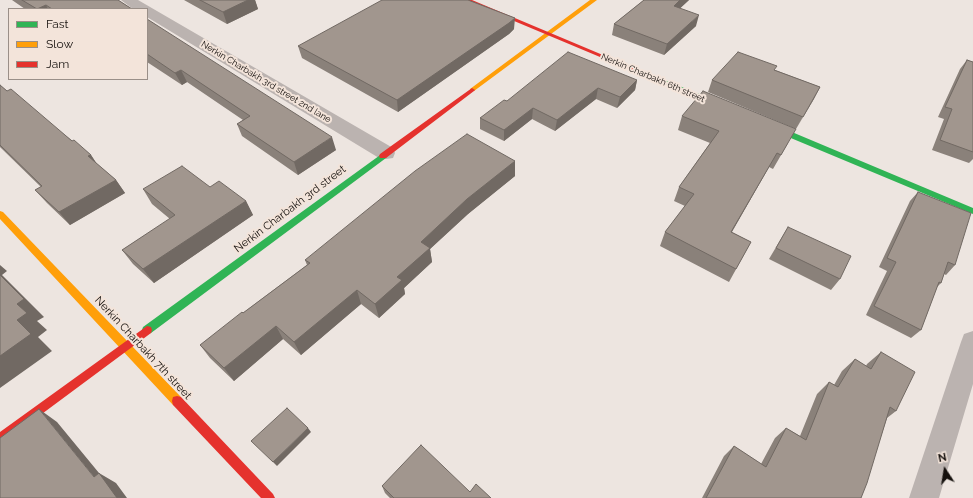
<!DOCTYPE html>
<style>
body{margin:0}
#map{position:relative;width:973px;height:498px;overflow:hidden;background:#ede5e0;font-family:Raleway,sans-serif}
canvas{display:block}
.legend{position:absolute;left:8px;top:8px;width:140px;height:72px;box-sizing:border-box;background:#f3e4da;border:1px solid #9a8f88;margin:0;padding:5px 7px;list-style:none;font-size:12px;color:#15100d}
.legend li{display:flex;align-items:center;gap:8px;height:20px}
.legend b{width:20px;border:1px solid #9a8f88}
.north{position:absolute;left:925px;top:450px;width:40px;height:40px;-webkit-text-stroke:3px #f3e4da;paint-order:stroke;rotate:348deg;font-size:11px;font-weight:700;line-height:16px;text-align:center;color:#15100d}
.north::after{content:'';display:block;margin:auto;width:14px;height:18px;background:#15100d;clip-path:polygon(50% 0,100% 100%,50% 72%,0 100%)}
</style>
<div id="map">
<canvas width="973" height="498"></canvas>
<ul class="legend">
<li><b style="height:5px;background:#30b455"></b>Fast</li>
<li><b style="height:5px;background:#ff9f0a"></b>Slow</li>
<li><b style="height:5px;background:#e5322d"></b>Jam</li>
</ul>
<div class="north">N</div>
</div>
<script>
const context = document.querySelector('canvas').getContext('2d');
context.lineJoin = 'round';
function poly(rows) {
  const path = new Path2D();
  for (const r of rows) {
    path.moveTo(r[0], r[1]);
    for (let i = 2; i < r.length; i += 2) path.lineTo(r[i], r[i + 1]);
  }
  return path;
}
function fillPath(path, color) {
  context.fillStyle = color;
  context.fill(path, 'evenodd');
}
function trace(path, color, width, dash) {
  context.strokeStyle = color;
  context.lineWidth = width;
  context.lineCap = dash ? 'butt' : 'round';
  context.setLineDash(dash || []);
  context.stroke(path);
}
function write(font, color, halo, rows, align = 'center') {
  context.font = font + ' Raleway,sans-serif';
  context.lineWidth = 4;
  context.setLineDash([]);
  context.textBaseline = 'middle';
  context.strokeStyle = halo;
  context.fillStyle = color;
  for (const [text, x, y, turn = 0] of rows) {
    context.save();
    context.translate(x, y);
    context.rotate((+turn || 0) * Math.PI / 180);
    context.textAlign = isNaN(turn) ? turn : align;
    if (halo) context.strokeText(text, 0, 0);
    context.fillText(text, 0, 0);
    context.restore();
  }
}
fillPath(poly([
 [121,0,138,0,393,148,395,153,393,158,386,159,379,158,147,17,147,9,133,9,121,0],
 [973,331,973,384,939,498,909,498,961,342,964,334,973,331]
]), '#bbb3b0');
fillPath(poly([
 [645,72,729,106,730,108,726,110,723,110,643,75,643,73,645,72],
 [762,122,768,122,973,208,973,214,762,126,762,122],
 [383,153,387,156,386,158,151,333,147,334,143,333,142,330,143,327,383,153]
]), '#30b455');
fillPath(poly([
 [590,0,597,0,474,91,470,91,470,89,590,0],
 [0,211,3,212,181,397,182,401,181,405,177,406,173,405,0,219,0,211]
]), '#ff9f0a');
fillPath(poly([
 [464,0,472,0,648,74,647,75,643,75,464,0],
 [472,88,475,90,474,91,386,158,380,158,379,156,380,154,472,88],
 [147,326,151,327,152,330,151,333,0,445,0,432,147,326],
 [177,396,181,397,273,494,275,498,261,498,173,405,172,401,173,397,177,396]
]), '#e5322d');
fillPath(poly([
 [12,0,118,0,132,9,25,9],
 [184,0,255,0,258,9,227,24],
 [644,0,689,0,680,8,696,26,664,55,612,35,614,24],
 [147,19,336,150,298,175,242,136,237,124,243,120,187,82,182,85,147,62],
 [514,29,509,34,398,112,302,58,298,46],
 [967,60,973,62,973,159,969,163,932,150,944,119,938,117,960,69],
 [775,70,820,87,796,129,708,92,712,80],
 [637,80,635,90,617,108,596,99,555,131,532,119,504,141,480,129,480,118,507,101],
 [0,85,7,91,91,155,97,164,116,180,125,193,70,225,47,203,35,190,41,187,0,147],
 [682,116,788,143,773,169,769,167,732,232,751,242,729,282,660,246,665,232,685,206,674,201,679,187,710,143,678,130],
 [515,161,515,176,468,214,430,249,432,262,404,288,405,294,379,318,361,304,301,355,283,339,234,381,210,358,200,345,307,265,305,260],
 [210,187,246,201,253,215,154,283,133,264,122,250,170,219,152,204,143,189],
 [918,192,955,265,946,275,944,274,941,283,937,287,921,330,911,338,866,315,887,271,879,267,910,201],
 [788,227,840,279,831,290,769,259],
 [881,352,896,411,887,418,861,498,702,498,724,456,734,446,761,464,775,438,786,428,800,436,817,394,829,382,834,385,842,371,855,359,866,366,867,364],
 [382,486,470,492,491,498,390,498,385,493]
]), '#8a817a');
fillPath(poly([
 [248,0,255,0,258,9,227,24,223,12],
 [680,0,689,0,671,17,674,6],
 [46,5,48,9,37,9],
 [699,15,696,26,664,55,667,44],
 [515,18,514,29,509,34,398,112,397,100],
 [181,70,187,82,182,85,175,73],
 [637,80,635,90,617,108,620,97],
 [820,87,814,99,796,129,803,117],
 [598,88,596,99,555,131,557,120],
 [533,108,532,119,504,141,504,130],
 [332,137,336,150,298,175,294,162],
 [777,153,769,167,724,245,731,232],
 [91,155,100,169,88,156],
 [515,161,515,176,468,214,430,249,432,262,404,288,405,294,379,318,375,304,397,277,421,242,467,199],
 [116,180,125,193,70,225,59,212],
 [246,201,253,215,154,283,143,269],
 [0,265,7,271,2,275,44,317,37,321,47,330,38,337,52,351,0,388,0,356,17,320,17,304,0,275],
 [357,290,361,304,301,355,294,342],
 [276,326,283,339,234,381,224,368],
 [39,409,57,422,99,473,116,483,127,498,117,498,94,477],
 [308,428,311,432,277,466,273,462]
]), '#716963');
const building = poly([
 [22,0,118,0,132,9,52,9,46,5,37,9,22,0],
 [200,0,248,0,223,12,200,0],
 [382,0,468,0,515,18,509,23,397,100,298,46,382,0],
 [644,0,680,0,674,6,699,15,667,44,614,24,644,0],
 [147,19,332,137,294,162,237,124,250,116,181,70,175,73,147,54,147,19],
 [568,52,637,80,620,97,598,88,557,120,533,108,504,130,480,118,504,100,507,101,568,52],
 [738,52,777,66,774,70,820,87,803,117,712,80,738,52],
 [967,60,973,62,973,152,940,140,952,109,945,107,967,60],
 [0,85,7,91,11,89,72,141,74,140,91,155,88,156,116,180,59,212,35,190,42,186,0,145,0,85],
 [703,91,796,129,781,155,777,153,731,232,751,242,736,269,665,232,694,194,679,187,719,131,682,116,703,91],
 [467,134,515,161,467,199,421,242,430,248,397,277,402,280,375,304,357,290,294,342,276,326,224,368,200,345,242,312,243,313,310,263,305,260,415,171,467,134],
 [182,166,210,187,219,181,246,201,143,269,122,250,175,215,143,189,182,166],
 [918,192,971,213,955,265,948,262,941,283,939,282,921,330,874,306,896,262,887,258,918,192],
 [788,227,851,256,840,279,776,248,788,227],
 [0,275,24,299,17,304,27,313,17,320,31,334,0,356,0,275],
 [881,352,915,372,896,411,890,407,867,483,861,498,706,498,734,446,766,467,786,428,806,440,829,382,838,387,855,359,871,369,881,352],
 [287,408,308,428,273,462,251,441,287,408],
 [39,409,94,477,99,473,117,498,0,498,0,438,39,409],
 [421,445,470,492,476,484,491,498,394,498,382,486,421,445]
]);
fillPath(building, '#a1968e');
trace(building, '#716963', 1);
write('9px', '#15100d', '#f3e4da', [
 ["Nerkin Charbakh 6th street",653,78,23],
 ["Nerkin Charbakh 3rd street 2nd lane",266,82,31]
]);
write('11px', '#15100d', '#f3e4da', [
 ["Nerkin Charbakh 3rd street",290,209,-37],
 ["Nerkin Charbakh 7th street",143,348,47]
]);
</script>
